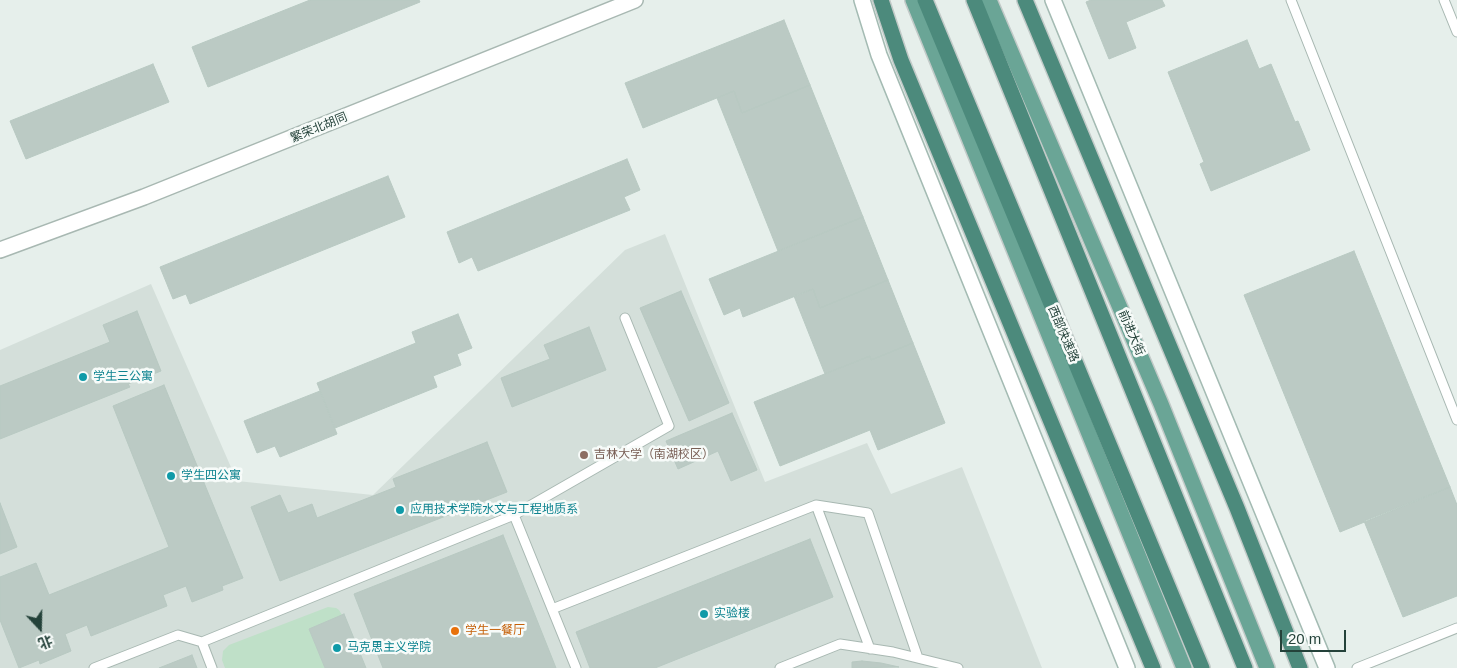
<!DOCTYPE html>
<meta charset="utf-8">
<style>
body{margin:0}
#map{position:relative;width:1457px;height:668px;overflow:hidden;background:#e6efeb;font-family:Helvetica,"Noto Sans SC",sans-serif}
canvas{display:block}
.north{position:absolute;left:15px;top:603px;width:50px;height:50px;-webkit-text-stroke:4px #f7fbf9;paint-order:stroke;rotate:159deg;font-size:14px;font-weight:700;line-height:20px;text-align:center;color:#24423a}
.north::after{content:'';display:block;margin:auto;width:18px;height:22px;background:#24423a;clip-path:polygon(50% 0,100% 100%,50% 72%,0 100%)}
.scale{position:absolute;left:1280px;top:630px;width:66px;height:22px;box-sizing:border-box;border:2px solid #24423a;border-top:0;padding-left:6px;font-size:15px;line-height:18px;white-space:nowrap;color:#24423a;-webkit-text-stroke:4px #f7fbf9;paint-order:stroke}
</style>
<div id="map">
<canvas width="1457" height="668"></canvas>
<div class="north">北</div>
<div class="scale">20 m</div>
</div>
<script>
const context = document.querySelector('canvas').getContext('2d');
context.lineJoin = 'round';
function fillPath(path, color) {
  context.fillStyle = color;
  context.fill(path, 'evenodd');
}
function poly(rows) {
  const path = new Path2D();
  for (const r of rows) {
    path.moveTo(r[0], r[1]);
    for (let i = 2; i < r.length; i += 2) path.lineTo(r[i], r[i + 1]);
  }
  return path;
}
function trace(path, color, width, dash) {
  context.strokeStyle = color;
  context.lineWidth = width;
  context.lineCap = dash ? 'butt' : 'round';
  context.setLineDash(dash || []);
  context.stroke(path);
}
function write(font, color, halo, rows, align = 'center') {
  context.font = font + ' Helvetica,"Noto Sans SC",sans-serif';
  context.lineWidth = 5;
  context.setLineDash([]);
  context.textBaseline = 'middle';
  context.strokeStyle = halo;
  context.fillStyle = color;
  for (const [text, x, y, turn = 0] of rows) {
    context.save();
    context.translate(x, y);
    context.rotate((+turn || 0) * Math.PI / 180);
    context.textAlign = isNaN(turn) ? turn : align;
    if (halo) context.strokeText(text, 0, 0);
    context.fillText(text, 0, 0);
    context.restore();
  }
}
fillPath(poly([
 [665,234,765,482,867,443,891,494,962,467,1042,668,0,668,0,350,151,284,237,481,373,495,625,250]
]), '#d4dfda');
fillPath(poly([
 [328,607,336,608,339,610,342,615,309,629,325,668,225,668,222,660,223,651,229,645]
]), '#bfe0c8');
const building = poly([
 [310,0,419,0,420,2,208,87,192,47,310,0],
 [1091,0,1162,0,1165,6,1126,22,1136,48,1109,59,1086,2,1091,0],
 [784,20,810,85,742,113,734,91,643,128,625,83,784,20],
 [1247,40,1259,69,1271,64,1295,122,1298,121,1310,150,1211,191,1200,164,1204,162,1168,72,1247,40],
 [153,64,169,102,26,159,10,121,153,64],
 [810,85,863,217,778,251,717,98,734,91,742,113,810,85],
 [627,159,640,190,624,197,630,210,478,271,472,257,459,263,447,232,627,159],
 [388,176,405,217,190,304,186,294,173,299,160,267,388,176],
 [863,217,888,280,820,308,813,289,743,317,740,308,724,315,709,279,863,217],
 [1354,251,1450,487,1340,532,1244,295,1354,251],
 [888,280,913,343,871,360,870,356,825,374,794,296,813,289,820,308,888,280],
 [681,291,729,403,689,421,640,308,681,291],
 [137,311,161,371,128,384,130,387,0,439,0,386,110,342,103,325,137,311],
 [458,314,472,348,457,354,461,365,433,376,437,387,335,428,317,383,416,343,412,332,458,314],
 [589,327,606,370,512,407,501,378,550,359,544,345,589,327],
 [913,343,945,423,878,450,870,430,780,466,754,402,870,356,871,360,913,343],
 [164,385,243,578,222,586,223,590,192,602,186,586,163,595,167,606,91,636,87,625,65,634,71,651,40,664,39,660,19,668,0,620,0,577,36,563,49,595,169,547,113,406,164,385],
 [320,391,337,434,280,457,275,446,257,453,244,421,320,391],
 [732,413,757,470,731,481,718,451,678,469,666,441,732,413],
 [487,442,507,492,280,581,251,507,280,495,288,513,312,504,317,518,396,487,393,479,487,442],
 [1450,487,1457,505,1457,596,1403,617,1364,521,1450,487],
 [0,503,17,547,0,554,0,503],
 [503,535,556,668,383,668,354,594,503,535],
 [810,539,833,597,655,668,590,668,576,632,810,539],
 [344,614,366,668,325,668,309,629,344,614],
 [192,655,197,668,159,668,192,655],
 [862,661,881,663,899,667,852,668,852,662,862,661]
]);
fillPath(building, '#bbcac4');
trace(building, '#b8c9c2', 1);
const service = poly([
 [1291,0,1457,420],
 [1444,0,1457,32],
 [816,505,868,513,918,658],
 [552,609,816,505,870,649],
 [94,668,178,635,202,642],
 [212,668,202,642,514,515],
 [576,668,514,515,669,426,625,318],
 [780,668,840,644,893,652,958,668],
 [1357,668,1457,628]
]);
const tertiary = poly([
 [0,250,144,197,635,0]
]);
const secondary = poly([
 [862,0,879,55,1127,668],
 [1053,0,1327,668]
]);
const primary = poly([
 [913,0,1184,668],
 [989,0,1161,404,1267,668]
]);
const trunk = poly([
 [881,0,901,60,1153,668],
 [925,0,1202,668],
 [974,0,1245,668],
 [1025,0,1237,508,1300,668]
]);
trace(service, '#a8b8b2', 11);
trace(tertiary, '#a8b8b2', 18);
trace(secondary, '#a4bbb3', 18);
trace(primary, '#c2cac8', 18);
trace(trunk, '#c2cac8', 18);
trace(service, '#fff', 9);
trace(tertiary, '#fff', 15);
trace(secondary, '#fff', 15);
trace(primary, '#6aa596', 15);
trace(trunk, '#4c8a7c', 15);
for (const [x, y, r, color] of [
 [83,377,5,"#0f9aa8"],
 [584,455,5,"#8d6e63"],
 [171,476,5,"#0f9aa8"],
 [400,510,5,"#0f9aa8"],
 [704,614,5,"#0f9aa8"],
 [455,631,5,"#e8710a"],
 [337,648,5,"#0f9aa8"]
]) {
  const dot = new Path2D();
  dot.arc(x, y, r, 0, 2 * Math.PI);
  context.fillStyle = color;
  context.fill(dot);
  trace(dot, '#f7fbf9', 2);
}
write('12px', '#24423a', '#f7fbf9', [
 ["繁荣北胡同",319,128,-22],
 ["前进大街",1131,333,67],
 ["西部快速路",1063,334,67]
]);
write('12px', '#0d838f', '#f7fbf9', [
 ["学生三公寓",93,377],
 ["学生四公寓",181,476],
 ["应用技术学院水文与工程地质系",410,510],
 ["实验楼",714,614],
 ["马克思主义学院",347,648]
], 'left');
write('12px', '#785e54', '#f7fbf9', [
 ["吉林大学（南湖校区）",594,455]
], 'left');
write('12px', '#c56008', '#f7fbf9', [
 ["学生一餐厅",465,631]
], 'left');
</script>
